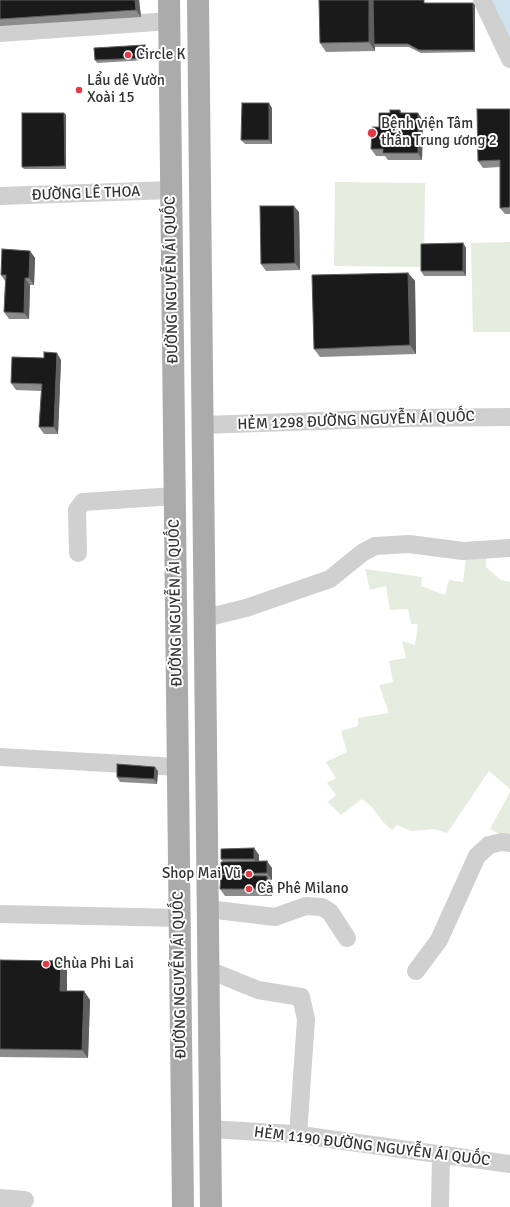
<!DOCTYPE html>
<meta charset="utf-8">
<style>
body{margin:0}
canvas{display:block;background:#fff}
</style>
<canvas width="510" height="1207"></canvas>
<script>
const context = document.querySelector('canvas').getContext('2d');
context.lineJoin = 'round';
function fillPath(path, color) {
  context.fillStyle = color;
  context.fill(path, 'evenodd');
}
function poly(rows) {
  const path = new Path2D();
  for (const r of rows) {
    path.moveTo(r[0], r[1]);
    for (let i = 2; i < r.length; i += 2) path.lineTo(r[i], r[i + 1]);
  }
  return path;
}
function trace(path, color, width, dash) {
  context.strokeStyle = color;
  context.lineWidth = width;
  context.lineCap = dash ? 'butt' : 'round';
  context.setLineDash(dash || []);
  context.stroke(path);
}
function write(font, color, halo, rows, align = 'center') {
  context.font = font + ' Signika,sans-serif';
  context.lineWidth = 4;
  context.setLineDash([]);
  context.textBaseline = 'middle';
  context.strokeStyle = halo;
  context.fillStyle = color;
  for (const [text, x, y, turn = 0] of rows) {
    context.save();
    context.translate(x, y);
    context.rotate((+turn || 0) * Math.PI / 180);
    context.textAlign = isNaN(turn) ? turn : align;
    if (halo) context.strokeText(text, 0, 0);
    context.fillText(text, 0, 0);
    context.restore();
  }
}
fillPath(poly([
 [335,182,425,183,424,267,334,266],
 [510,242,510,332,473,332,471,243],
 [486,555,486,567,501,580,510,582,510,789,489,771,447,833,434,829,411,831,397,825,392,830,383,822,372,807,362,799,341,815,328,802,336,795,327,783,336,778,326,762,347,752,341,731,358,726,358,718,389,713,379,685,393,682,389,661,406,658,402,641,415,645,418,624,411,624,408,609,390,610,386,586,370,590,365,569,422,577,421,586,445,595,449,580,463,582,466,558],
 [510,792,510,838,503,836,490,829]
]), '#e6ecdf');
fillPath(poly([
 [489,0,510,0,510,40]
]), '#cfe2ee');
trace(poly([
 [482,0,510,59],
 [0,33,170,21],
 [0,196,171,190],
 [203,425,406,418,510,417],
 [78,553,77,510,83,502,175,496],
 [205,618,246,608,330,579,362,553,375,546,409,544,463,551,510,548],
 [0,757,178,767],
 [208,909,275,917,306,906,322,907,330,912,347,938],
 [0,914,180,918],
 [209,970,258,990,301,997,306,1019,298,1135],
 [416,971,439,940,477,856,489,845,502,842,510,843],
 [210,1129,293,1134,510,1164],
 [0,1198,25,1200],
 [440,1207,441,1155]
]), '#d0d0d0', 18);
trace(poly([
 [169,0,183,1207],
 [198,0,211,1207]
]), '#ababab', 22);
fillPath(poly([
 [0,0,139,0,141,17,0,26],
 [426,3,475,5,475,52,421,53,409,47,375,47,375,51,326,52,320,43],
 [146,47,147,60,97,63,95,60],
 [272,108,272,144,245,144,241,140],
 [510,109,510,214,505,214,500,208,500,167,483,168,478,161],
 [400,110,402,113,423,120,422,160,388,160,385,156,376,156,371,149,379,127,390,113],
 [64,113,66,115,66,169,24,169,22,167],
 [299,212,300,270,266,271,261,264],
 [463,243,466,248,466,276,424,276,421,271],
 [30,251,35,258,34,285,30,285,29,319,9,319,4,312,5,281,1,275],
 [408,273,415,281,416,354,320,357,314,349],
 [61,360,58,434,44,434,39,427,41,391,16,390,11,383],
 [158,771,157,784,120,782,117,777],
 [254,848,259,855,259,861,272,868,272,880,270,880,272,883,272,896,225,896,220,889,223,875,221,874,223,862,221,859],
 [0,960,61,961,67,969,67,991,84,991,90,1000,88,1058,0,1057]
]), '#8c8c8c');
fillPath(poly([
 [135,0,139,0,141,17,136,10],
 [369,0,375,0,374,44,375,47,375,51,369,42],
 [473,3,475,5,475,52,474,50],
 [145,45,146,47,147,60,145,58],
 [269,103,272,108,272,144,269,140],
 [64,113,66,115,66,169,65,166],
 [418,113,423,120,422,160,418,153],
 [294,206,299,212,300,270,295,263],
 [463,243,466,248,466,276,463,271],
 [30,251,35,258,34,285,29,278],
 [408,273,415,281,416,354,410,345],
 [25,278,30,285,29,319,24,313],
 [57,353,61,360,58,434,54,427],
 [155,767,158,771,157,784,154,779],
 [254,848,259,855,259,866,254,859],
 [267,861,272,868,272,880,267,873],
 [267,876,272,883,272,896,267,889],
 [61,961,67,969,67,1000,60,991],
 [84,991,90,1000,88,1058,82,1050]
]), '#5f5f5f');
const building = poly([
 [0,0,135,0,136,10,0,19,0,0],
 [319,0,369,0,369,42,320,43,319,0],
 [373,0,424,0,424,3,473,3,474,50,419,50,408,44,374,44,373,0],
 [145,45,145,58,95,60,94,48,145,45],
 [242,103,269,103,269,140,241,140,242,103],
 [477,109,510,109,510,207,500,208,500,160,478,161,477,109],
 [390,110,400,110,400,113,418,113,418,153,383,153,383,149,371,149,372,127,379,127,379,113,390,113,390,110],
 [22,113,64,113,65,166,22,167,22,113],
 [260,206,294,206,295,263,261,264,260,206],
 [463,243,463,271,421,271,421,244,463,243],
 [2,249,30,251,29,278,25,278,24,313,4,312,6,275,1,275,2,249],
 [408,273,410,345,314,349,312,275,408,273],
 [44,352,57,353,54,427,39,427,42,384,11,383,12,357,44,358,44,352],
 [117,764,155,767,154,779,117,777,117,764],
 [254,848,254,859,221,859,221,849,254,848],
 [267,861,267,873,221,874,221,862,267,861],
 [221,875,267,876,267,889,220,889,221,875],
 [0,960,61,961,60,991,84,991,82,1050,0,1049,0,960]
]);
fillPath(building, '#1a1a1a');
trace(building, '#5f5f5f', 1);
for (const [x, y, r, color] of [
 [128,55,4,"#e63946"],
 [79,90,4,"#e63946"],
 [372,133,5,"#e63946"],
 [249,874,4,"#e63946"],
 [249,889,4,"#e63946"],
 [46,964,4,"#e63946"]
]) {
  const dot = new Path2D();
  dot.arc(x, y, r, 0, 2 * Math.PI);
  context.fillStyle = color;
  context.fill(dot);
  trace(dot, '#fff', 1.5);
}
write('15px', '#333', '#fff', [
 ["Circle K",136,55],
 ["Lẩu dê Vườn",87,81],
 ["Xoài 15",87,98],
 ["Bệnh viện Tâm",381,124],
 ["thần Trung ương 2",381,141],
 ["Shop Mai Vũ",241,874,"right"],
 ["Cà Phê Milano",257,889],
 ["Chùa Phi Lai",54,964]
], 'left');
write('15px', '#333', '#fff', [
 ["ĐƯỜNG LÊ THOA",86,194,-2],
 ["ĐƯỜNG NGUYỄN ÁI QUỐC",172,280,-91],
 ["HẺM 1298 ĐƯỜNG NGUYỄN ÁI QUỐC",356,421,-2],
 ["ĐƯỜNG NGUYỄN ÁI QUỐC",176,603,-91],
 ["ĐƯỜNG NGUYỄN ÁI QUỐC",180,975,-91],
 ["HẺM 1190 ĐƯỜNG NGUYỄN ÁI QUỐC",372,1147,7]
]);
</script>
